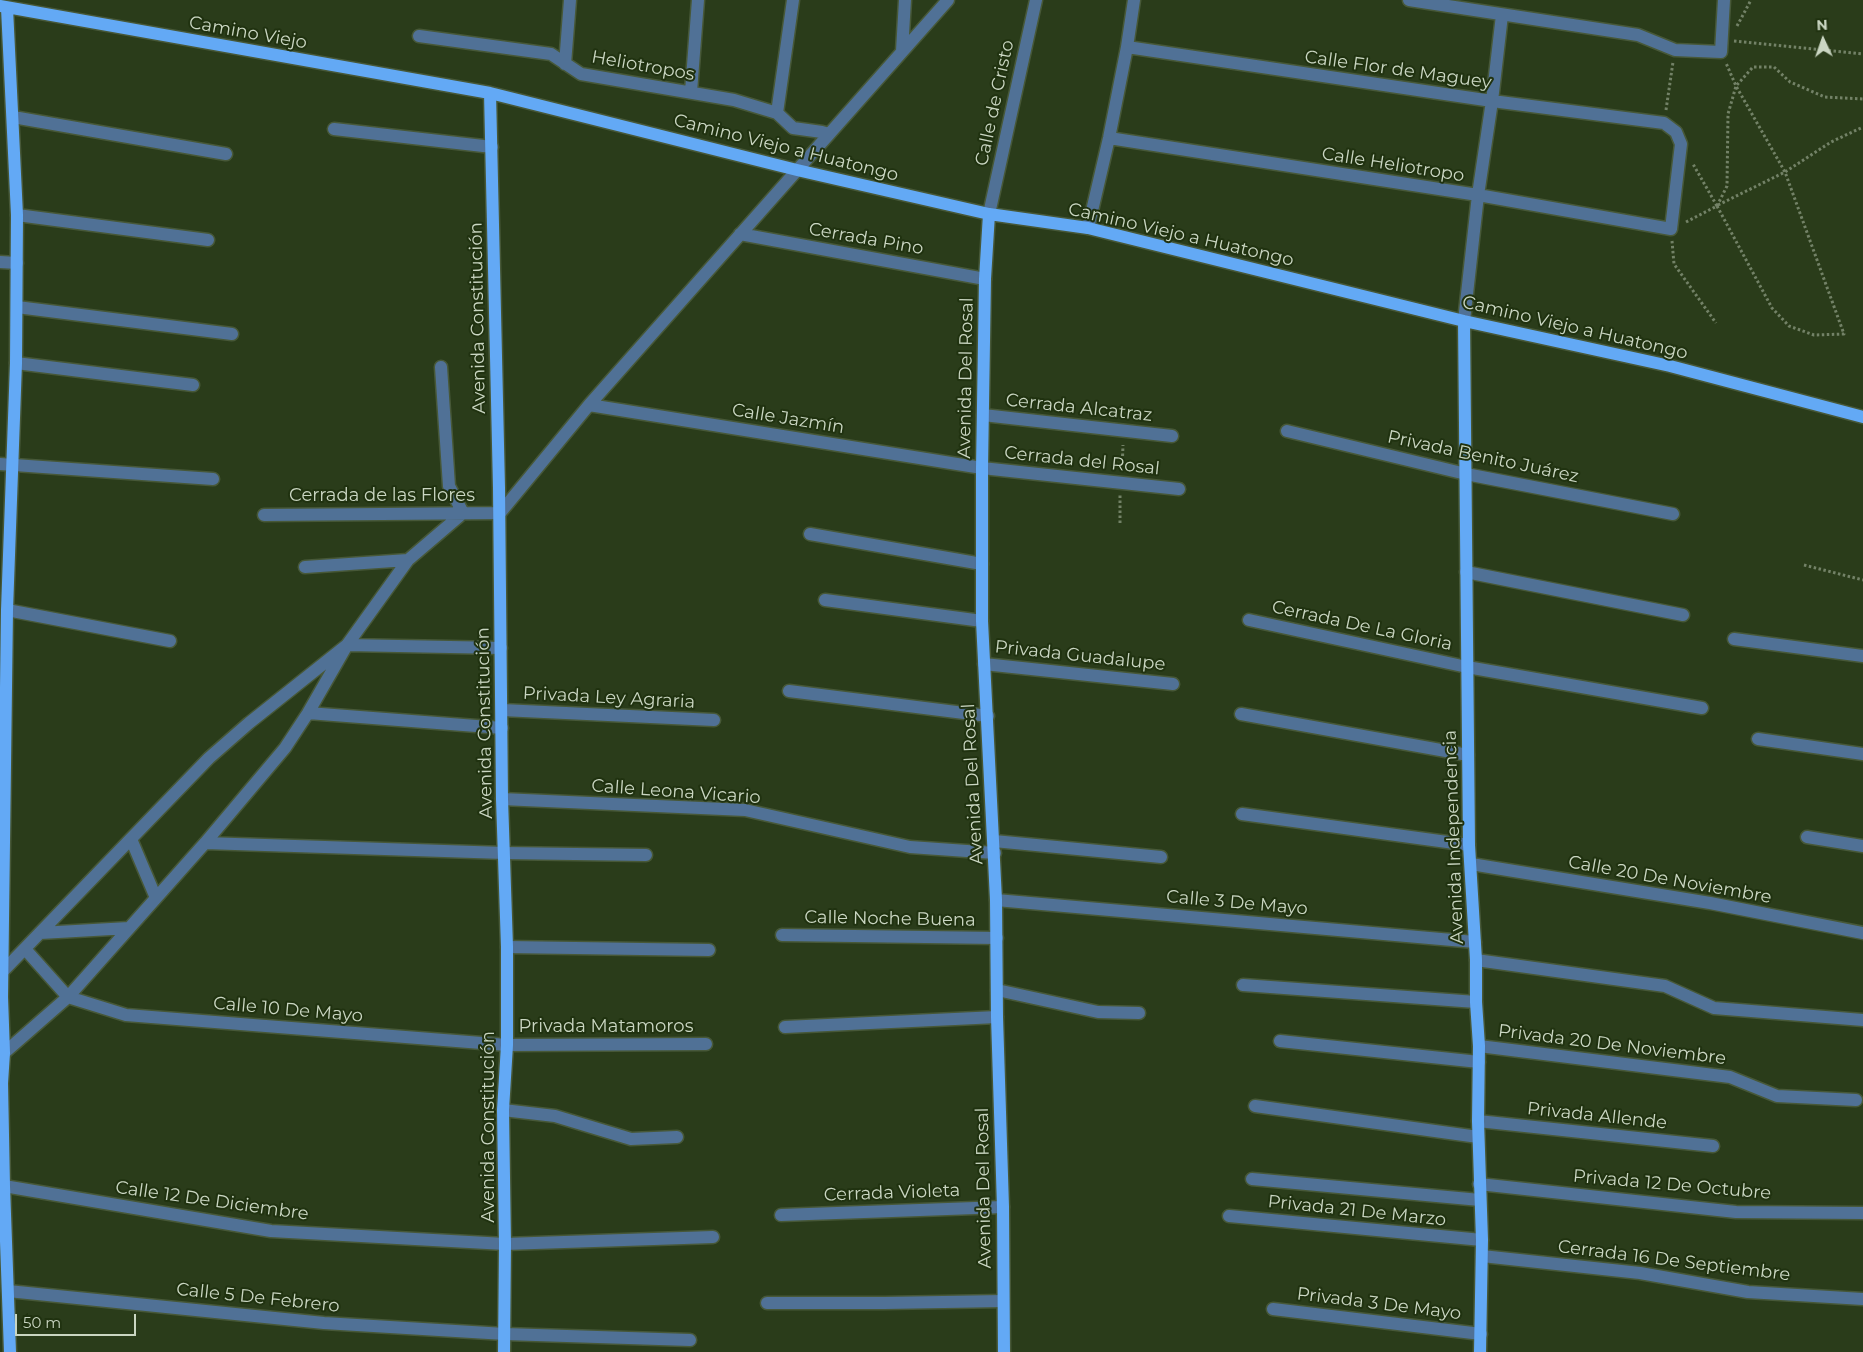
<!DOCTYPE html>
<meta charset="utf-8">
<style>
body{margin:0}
#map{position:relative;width:1863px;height:1352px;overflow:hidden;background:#2a3c1a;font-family:Montserrat,sans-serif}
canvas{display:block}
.north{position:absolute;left:1798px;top:15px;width:50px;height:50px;-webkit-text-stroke:4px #203210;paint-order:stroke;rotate:357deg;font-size:14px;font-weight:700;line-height:20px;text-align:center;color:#cad6c2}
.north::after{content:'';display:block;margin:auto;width:18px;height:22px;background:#cad6c2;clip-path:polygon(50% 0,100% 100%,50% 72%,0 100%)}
.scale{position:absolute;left:15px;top:1314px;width:121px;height:22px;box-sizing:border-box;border:2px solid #cad6c2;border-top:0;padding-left:6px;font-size:15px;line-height:18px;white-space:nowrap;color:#cad6c2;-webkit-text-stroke:4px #203210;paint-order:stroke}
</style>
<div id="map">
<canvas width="1863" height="1352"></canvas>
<div class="north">N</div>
<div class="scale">50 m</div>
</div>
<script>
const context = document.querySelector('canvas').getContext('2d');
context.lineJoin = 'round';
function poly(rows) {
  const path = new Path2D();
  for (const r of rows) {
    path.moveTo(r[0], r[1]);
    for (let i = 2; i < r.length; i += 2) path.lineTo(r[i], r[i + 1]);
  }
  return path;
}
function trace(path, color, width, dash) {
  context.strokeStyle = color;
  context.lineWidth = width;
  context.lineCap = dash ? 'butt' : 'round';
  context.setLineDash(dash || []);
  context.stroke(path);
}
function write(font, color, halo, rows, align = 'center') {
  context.font = font + ' Montserrat,sans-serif';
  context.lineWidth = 4;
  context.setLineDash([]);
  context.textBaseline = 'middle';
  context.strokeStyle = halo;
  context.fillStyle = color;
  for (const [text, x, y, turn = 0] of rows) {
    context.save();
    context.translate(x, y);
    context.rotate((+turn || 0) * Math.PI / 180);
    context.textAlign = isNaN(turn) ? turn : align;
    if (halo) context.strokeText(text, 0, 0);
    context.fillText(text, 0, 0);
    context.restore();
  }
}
const minor = poly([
 [1409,0,1638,35,1675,50,1721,52,1724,0],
 [419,36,551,54,581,74,734,100,777,113,793,128,822,132,829,134],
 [902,51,905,0],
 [565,64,570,0],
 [691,92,698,0],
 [777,113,793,0],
 [13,117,226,154],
 [334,129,492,147],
 [1109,138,1478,195,1671,229,1681,144,1676,132,1664,123,1492,101,1127,47],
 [989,214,1036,0],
 [17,215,208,240],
 [1088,228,1109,138,1127,47,1134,0],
 [740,234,985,279],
 [0,262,17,263],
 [17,307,232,334],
 [1464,321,1478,195,1492,101,1502,15],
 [16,363,193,385],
 [589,405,982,468,1179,489],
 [983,415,1172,436],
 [1287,431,1466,474,1673,514],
 [0,464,213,479],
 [264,515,500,513,589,405,948,0],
 [810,534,982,564],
 [305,567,408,560,463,513,449,486,441,367],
 [1466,572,1683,615],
 [825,600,982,621],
 [7,610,170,641],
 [1249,620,1467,667,1702,708],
 [1734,639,1863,656],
 [984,664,1173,684],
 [789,691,988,716],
 [502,710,714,720],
 [308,713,502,728],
 [1241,714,1468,755],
 [1758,739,1863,754],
 [502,799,745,810,910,847,995,853],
 [1242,814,1469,845],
 [1807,837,1863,846],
 [131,839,156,898],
 [994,841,1161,857],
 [205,843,504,853,646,855],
 [1471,864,1710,903,1863,933],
 [996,900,1475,942],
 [40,933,129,928],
 [782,935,997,938],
 [507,947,709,950],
 [25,949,68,997,126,1015,507,1045,706,1044],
 [1476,960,1665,986,1714,1008,1863,1020],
 [3,971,209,758,249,723,347,645,501,648],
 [1243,985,1476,1002],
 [997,990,1098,1012,1139,1013],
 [785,1027,997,1017],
 [1280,1041,1479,1062],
 [1479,1046,1730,1077,1777,1096,1856,1100],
 [4,1053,68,997,205,843,285,748,308,713,347,645,408,560],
 [1255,1106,1478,1137],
 [503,1110,555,1116,631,1139,677,1137],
 [1478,1121,1713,1146],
 [1252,1179,1480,1200],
 [1479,1184,1736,1212,1863,1213],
 [4,1186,271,1231,505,1244,713,1237],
 [781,1215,1003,1207],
 [1229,1216,1482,1240],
 [1482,1256,1640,1273,1748,1292,1863,1299],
 [8,1291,324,1323,505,1334,690,1340],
 [767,1303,884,1303,1003,1301],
 [1273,1309,1481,1334]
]);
const major = poly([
 [0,6,490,93,797,170,989,214,1088,228,1464,321,1670,366,1863,417],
 [7,8,17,215,16,363,7,610,2,997,4,1053,2,1083,4,1186,10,1352],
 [490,93,499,488,502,799,507,947,507,1045,503,1110,505,1244,504,1352],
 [989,214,985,279,982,468,982,621,996,900,997,1017,1003,1207,1004,1352],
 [1464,321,1469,845,1476,960,1476,1002,1479,1046,1478,1121,1482,1240,1480,1352]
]);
trace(minor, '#475838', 15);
trace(major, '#475838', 15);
trace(poly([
 [1737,26,1751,0],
 [1734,41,1863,54],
 [1666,110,1673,62],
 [1718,205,1785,172,1831,142,1863,127],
 [1717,206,1772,308,1789,326,1814,335,1844,334,1785,172,1736,86,1726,63],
 [1717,206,1727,186,1728,114,1736,86,1753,67,1774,67,1790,82,1825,97,1863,99],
 [1686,222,1717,206,1693,164],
 [1672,241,1674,264,1716,323],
 [1122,471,1123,445],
 [1120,523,1120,495],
 [1804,565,1863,580]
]), '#738267', 3, [2.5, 2.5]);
trace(minor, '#507196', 12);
trace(major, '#63a9f5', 12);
write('18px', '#cad6c2', '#203210', [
 ["Camino Viejo",248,33,10],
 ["Heliotropos",643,66,10],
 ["Calle Flor de Maguey",1398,70,8],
 ["Calle de Cristo",995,103,-78],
 ["Camino Viejo a Huatongo",786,148,14],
 ["Calle Heliotropo",1393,165,9],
 ["Camino Viejo a Huatongo",1181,235,13],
 ["Cerrada Pino",866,239,10],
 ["Avenida Constitución",478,318,-91],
 ["Camino Viejo a Huatongo",1575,328,13],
 ["Avenida Del Rosal",966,378,-89],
 ["Cerrada Alcatraz",1079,408,6],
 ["Calle Jazmín",788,419,9],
 ["Privada Benito Juárez",1483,457,12],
 ["Cerrada del Rosal",1082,461,6],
 ["Cerrada de las Flores",382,496],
 ["Cerrada De La Gloria",1362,626,12],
 ["Privada Guadalupe",1080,656,6],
 ["Privada Ley Agraria",609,698,3],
 ["Avenida Constitución",485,723,-91],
 ["Avenida Del Rosal",973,784,-93],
 ["Calle Leona Vicario",676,792,4],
 ["Avenida Independencia",1454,837,-92],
 ["Calle 20 De Noviembre",1670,880,10],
 ["Calle 3 De Mayo",1237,903,5],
 ["Calle Noche Buena",890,919,1],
 ["Calle 10 De Mayo",288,1010,5],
 ["Privada Matamoros",606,1027],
 ["Privada 20 De Noviembre",1612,1045,7],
 ["Privada Allende",1597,1116,6],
 ["Avenida Constitución",489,1127,-90],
 ["Privada 12 De Octubre",1672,1185,5],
 ["Avenida Del Rosal",984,1188,-91],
 ["Cerrada Violeta",892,1193,-2],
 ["Calle 12 De Diciembre",212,1201,8],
 ["Privada 21 De Marzo",1357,1211,6],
 ["Cerrada 16 De Septiembre",1674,1261,7],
 ["Calle 5 De Febrero",258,1298,6],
 ["Privada 3 De Mayo",1379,1304,7]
]);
</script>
